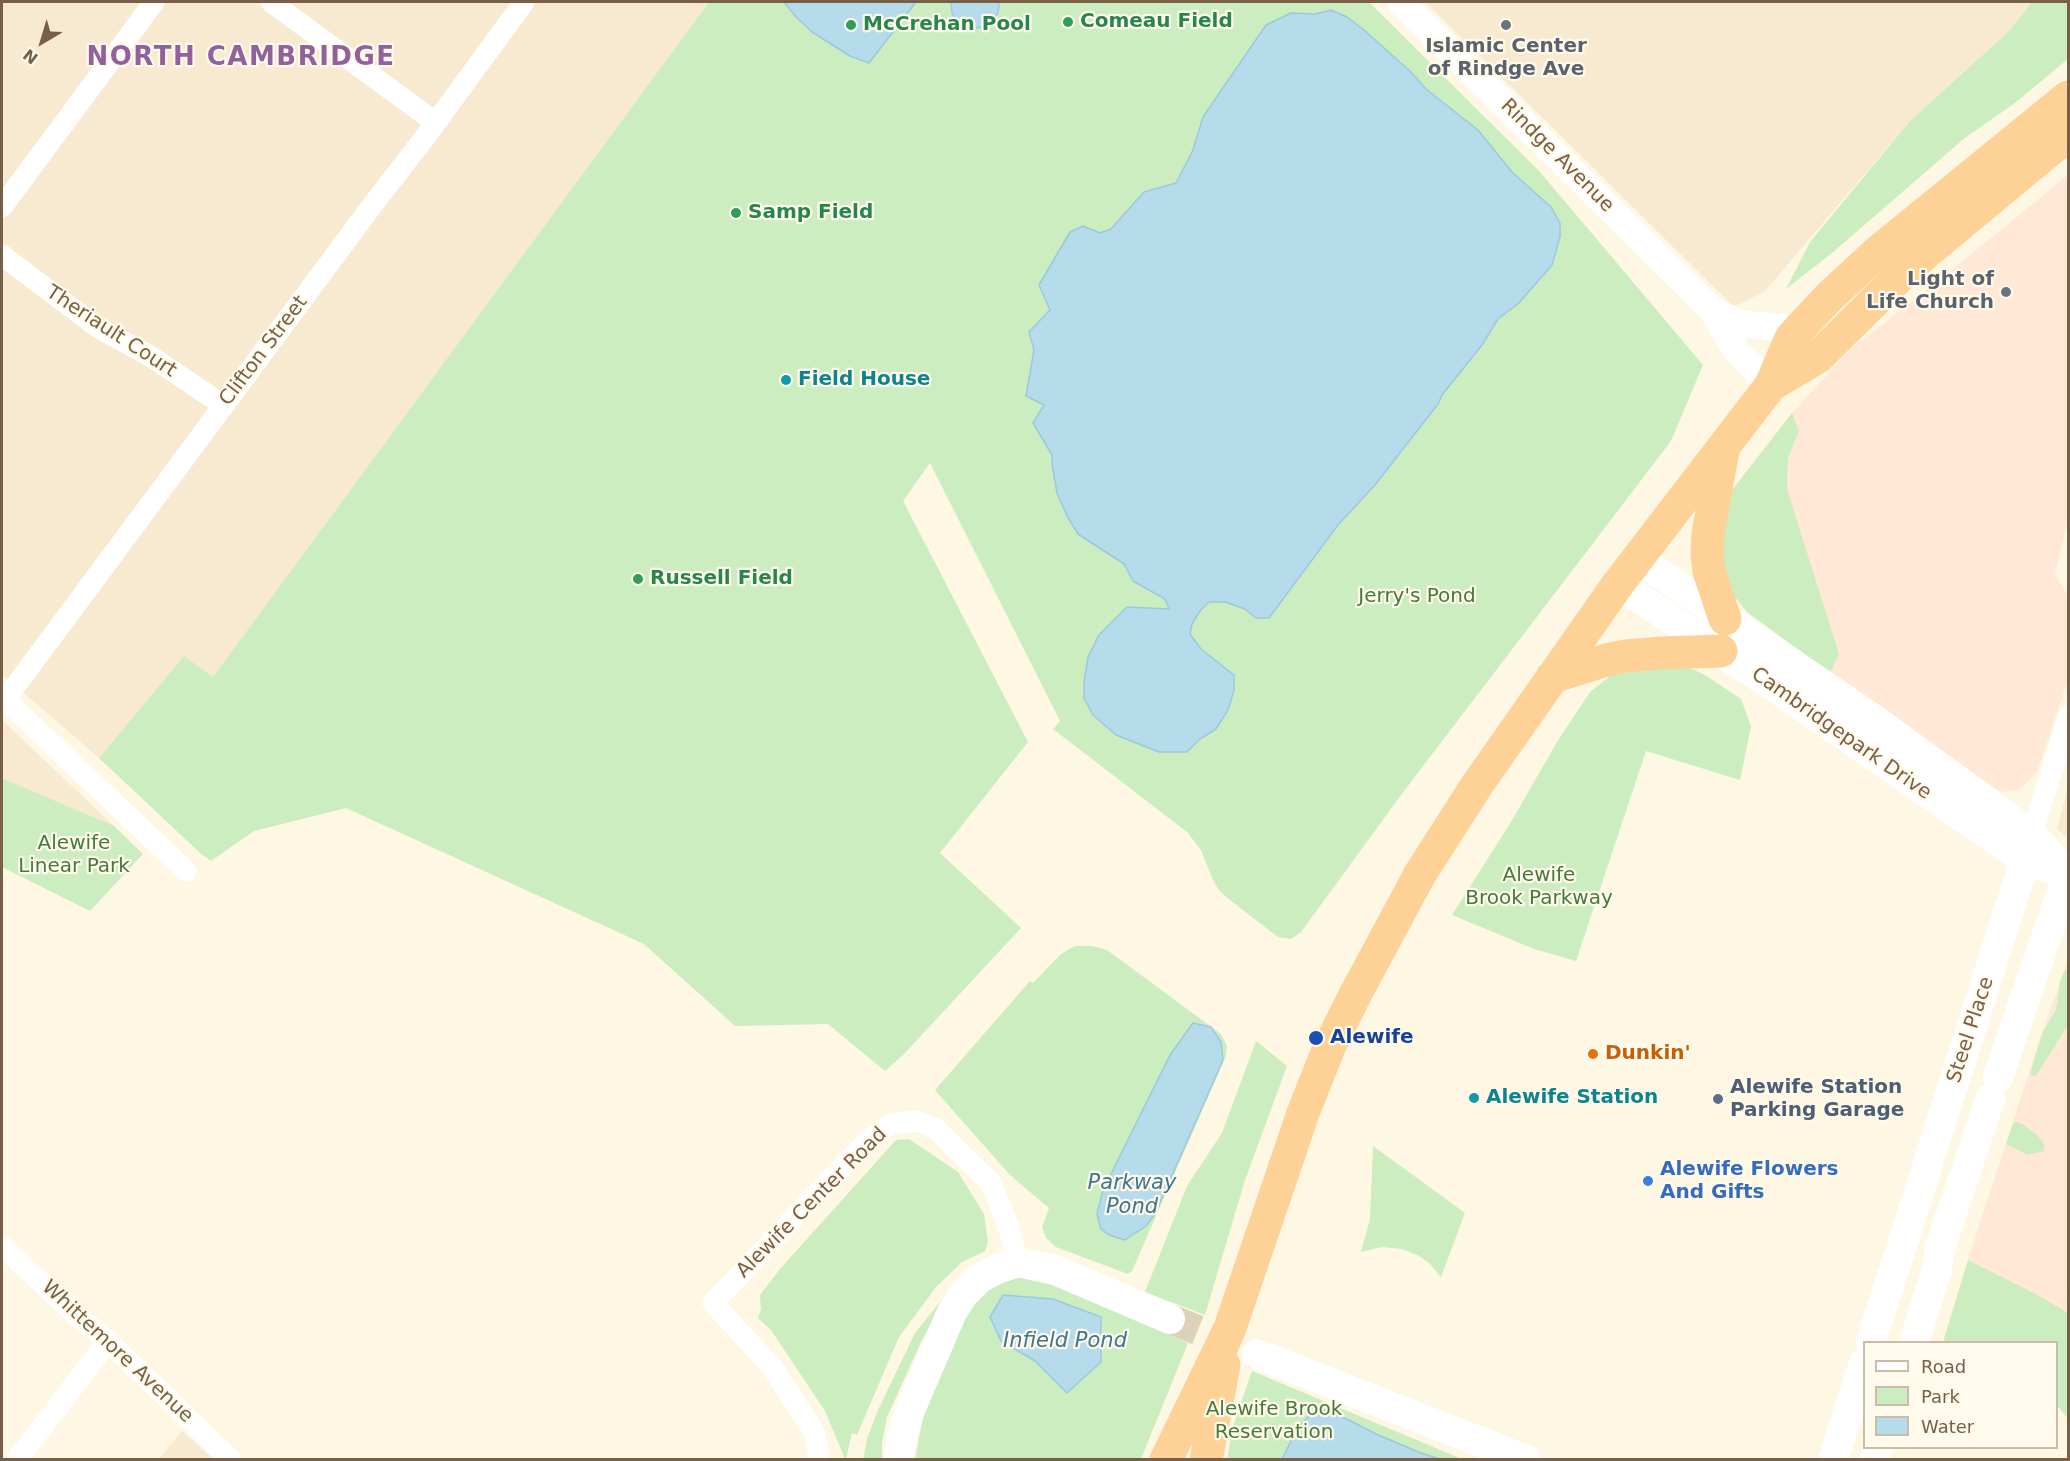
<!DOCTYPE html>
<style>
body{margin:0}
#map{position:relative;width:2070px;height:1461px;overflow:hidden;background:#fef7e3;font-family:"DejaVu Sans",sans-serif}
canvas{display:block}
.frame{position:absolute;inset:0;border:3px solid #795f46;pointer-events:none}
.legend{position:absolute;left:1863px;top:1341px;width:195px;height:108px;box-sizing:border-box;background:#fffaeb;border:2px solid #c9bca9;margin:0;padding:8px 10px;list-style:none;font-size:18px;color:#795f46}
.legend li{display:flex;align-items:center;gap:12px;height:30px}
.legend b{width:30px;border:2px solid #c9bca9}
.north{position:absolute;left:12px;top:12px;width:60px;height:60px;-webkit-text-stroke:4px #fffaeb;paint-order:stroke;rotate:218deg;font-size:16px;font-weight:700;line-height:24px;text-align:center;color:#795f46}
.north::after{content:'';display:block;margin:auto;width:21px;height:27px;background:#795f46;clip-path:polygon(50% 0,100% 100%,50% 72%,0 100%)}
</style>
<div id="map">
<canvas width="2070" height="1461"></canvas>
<div class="frame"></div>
<ul class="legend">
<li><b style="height:8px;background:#fff"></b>Road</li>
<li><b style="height:16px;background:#ccedc0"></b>Park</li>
<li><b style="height:16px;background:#b6dbea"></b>Water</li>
</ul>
<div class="north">N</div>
</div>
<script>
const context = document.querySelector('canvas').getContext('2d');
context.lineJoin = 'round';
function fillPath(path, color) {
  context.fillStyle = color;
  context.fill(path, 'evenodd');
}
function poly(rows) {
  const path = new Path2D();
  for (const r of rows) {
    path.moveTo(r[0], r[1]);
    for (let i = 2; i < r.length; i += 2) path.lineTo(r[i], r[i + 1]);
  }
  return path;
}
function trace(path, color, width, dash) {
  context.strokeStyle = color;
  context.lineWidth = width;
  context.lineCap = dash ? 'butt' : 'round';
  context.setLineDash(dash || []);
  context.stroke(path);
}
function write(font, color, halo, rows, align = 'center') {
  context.font = font + ' "DejaVu Sans",sans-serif';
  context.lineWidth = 4.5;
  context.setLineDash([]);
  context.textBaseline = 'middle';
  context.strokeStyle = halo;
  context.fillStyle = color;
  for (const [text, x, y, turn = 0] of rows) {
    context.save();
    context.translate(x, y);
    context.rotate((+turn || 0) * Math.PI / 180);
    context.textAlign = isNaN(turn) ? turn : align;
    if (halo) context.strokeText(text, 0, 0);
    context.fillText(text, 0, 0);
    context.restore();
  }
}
fillPath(poly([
 [2,2,709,2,213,677,184,656,99,758,2,674],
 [1425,2,2032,2,2008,32,1910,121,1765,291,1734,307],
 [2,720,114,826,2,778],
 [2068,788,2068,838,2057,829],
 [182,1431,213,1459,159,1459]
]), '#f7ead1');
fillPath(poly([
 [2068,175,2068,518,2055,574,2068,596,2068,680,2037,772,2019,790,2001,792,1830,673,1787,489,1788,458,1799,431,1792,413,1852,348,1948,273],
 [2068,960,2068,1313,2036,1294,1968,1260,2042,1033]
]), '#ffe8d6');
fillPath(poly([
 [709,2,1369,2,1540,172,1703,365,1671,441,1404,791,1301,932,1291,939,1278,937,1226,897,1218,889,1212,878,1201,850,1187,832,1053,729,1060,721,930,463,903,501,1028,742,940,853,1021,928,903,1055,885,1071,828,1024,735,1026,644,944,346,808,254,831,211,861,200,853,99,758,184,656,213,677],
 [1331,10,1347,17,1364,30,1411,72,1426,89,1478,130,1512,172,1551,207,1519,303,1498,319,1482,345,1442,395,1438,404,1375,485,1338,525,1284,599,1256,618,1245,609,1225,602,1209,602,1200,611,1192,624,1190,634,1201,649,1234,675,1216,729,1200,739,1187,752,1159,752,1139,744,1163,610,1169,610,1165,599,1133,581,1124,564,1101,549,1057,493,1052,464,1052,455,1044,443,1044,405,1026,396,1034,350,1029,332,1050,310,1083,226,1100,233,1111,229,1144,192,1176,183,1193,150,1203,117,1266,25,1291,13,1315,14],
 [2032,2,2068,2,2068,59,2015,103,1966,137,1832,253,1786,289,1810,242,1910,121,2008,32],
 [1792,413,1799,431,1788,458,1787,489,1839,654,1830,673,1747,612,1726,586,1718,527,1732,490],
 [1683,665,1705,675,1741,699,1751,726,1740,780,1646,751,1576,961,1534,949,1452,915,1511,822,1557,742,1590,692,1610,676,1632,667],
 [2,778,114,826,143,854,90,911,2,867],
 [1075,946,1092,946,1107,950,1221,1034,1227,1046,1226,1056,1132,1271,1128,1274,1056,1247,1046,1238,1042,1227,1049,1208,1010,1175,935,1090,1030,981,1033,983,1061,954],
 [2068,969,2068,1025,2035,1077,2030,1074,2042,1034,2056,1009,2060,982,2064,972],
 [1256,1041,1287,1066,1245,1180,1205,1315,1145,1292,1187,1186,1222,1133],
 [2014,1121,2024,1125,2038,1136,2044,1144,2044,1151,2028,1155,2006,1144],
 [909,1139,958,1172,984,1214,988,1242,985,1251,962,1262,936,1287,899,1337,857,1435,852,1433,846,1459,845,1459,825,1411,771,1330,758,1318,761,1309,760,1295,780,1269,896,1140],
 [1373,1146,1465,1213,1441,1277,1429,1263,1419,1256,1402,1249,1382,1247,1361,1252,1370,1219],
 [1968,1260,2036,1294,2068,1313,2068,1419,2057,1405,2056,1342,1943,1342],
 [1007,1277,1040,1279,1188,1343,1141,1459,915,1460,923,1416,967,1314,983,1291],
 [948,1292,922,1340,887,1417,882,1442,882,1459,863,1460,867,1439,878,1410,915,1333],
 [1252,1371,1462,1459,1227,1460,1233,1426]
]), '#ccedc0');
const water = poly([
 [784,2,916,2,869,63,850,56,812,32,796,17,784,2],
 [951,2,999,2,999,5,998,13,988,25,974,29,965,27,956,21,952,13,951,2],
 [1331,10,1347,17,1364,30,1411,72,1426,89,1478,130,1512,172,1551,207,1560,223,1560,237,1552,265,1519,303,1498,319,1482,345,1442,395,1438,404,1375,485,1338,525,1269,618,1256,618,1245,609,1225,602,1209,602,1200,611,1192,624,1190,634,1201,649,1234,675,1234,690,1228,710,1216,729,1200,739,1187,752,1159,752,1116,735,1093,715,1084,698,1084,682,1088,657,1099,635,1127,607,1169,609,1165,599,1133,581,1124,564,1078,534,1067,516,1057,493,1052,464,1052,455,1033,423,1044,405,1026,396,1034,350,1029,332,1050,310,1039,285,1070,232,1083,226,1100,233,1111,229,1144,192,1176,183,1193,150,1203,117,1266,25,1291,13,1315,14,1331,10],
 [1193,1023,1211,1027,1221,1042,1223,1060,1155,1214,1146,1226,1125,1240,1109,1235,1101,1229,1097,1214,1103,1190,1170,1055,1193,1023],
 [1003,1295,1053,1299,1101,1317,1101,1362,1067,1393,1035,1361,1001,1341,990,1317,1003,1295],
 [1318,1407,1351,1421,1376,1434,1421,1453,1440,1459,1282,1459,1298,1427,1318,1407]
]);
fillPath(water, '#b6dbea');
trace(water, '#9bcadd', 1.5);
trace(poly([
 [1170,1319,1257,1354]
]), '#ddd1bc', 30, [30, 15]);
trace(poly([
 [271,2,435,122],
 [2,207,154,2],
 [2,255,97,327,150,356,223,405],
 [2,697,186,871],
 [5,700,374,203,426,136,524,2],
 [2028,848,2068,717],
 [2,1246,76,1315,108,1341,231,1460],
 [17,1460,108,1341],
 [820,1460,814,1432,772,1367,713,1303,866,1142,891,1124,916,1121,935,1128,991,1183,1008,1226,1018,1262]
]), '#fff', 21);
trace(poly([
 [1401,2,1712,310,1736,350,1771,385],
 [1712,310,1741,324,1799,329]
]), '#fff', 27);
trace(poly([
 [1637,558,1882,725,2032,835,2066,872],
 [1618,584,1773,686,2025,860,2068,874],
 [1998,1077,2068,874],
 [1871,1342,2025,860],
 [1914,1342,1937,1270,1939,1251,1990,1099],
 [1257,1354,1526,1460],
 [898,1460,902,1436,910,1410,952,1312,963,1295,980,1278,997,1269,1018,1262,1055,1270,1170,1319],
 [1833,1460,1864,1363],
 [1874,1460,1878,1448]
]), '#fff', 30);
trace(poly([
 [1771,385,1818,357,1896,280,1928,251,2068,135],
 [1723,450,1708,534,1707,555,1709,571,1725,619],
 [1552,677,1610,659,1626,656,1661,653,1721,651],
 [1166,1460,1230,1328,1303,1113,1330,1045,1355,995,1420,874,1477,785,1618,584,1771,385,1791,338,1799,329,1830,296,1880,250,2068,97],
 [1206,1460,1224,1365]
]), '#fed296', 33);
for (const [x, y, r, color] of [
 [1068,22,6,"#2e9e5b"],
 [851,25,6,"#2e9e5b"],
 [1506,25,6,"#6b7280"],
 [736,213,6,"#2e9e5b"],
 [2006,292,6,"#6b7280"],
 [786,380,6,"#0f9aa8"],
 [638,579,6,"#2e9e5b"],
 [1316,1038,8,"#1a4fb4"],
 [1593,1054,6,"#e8710a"],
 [1474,1098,6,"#0f9aa8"],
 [1718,1099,6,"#5c6f8a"],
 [1648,1181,6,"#3f7fe0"]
]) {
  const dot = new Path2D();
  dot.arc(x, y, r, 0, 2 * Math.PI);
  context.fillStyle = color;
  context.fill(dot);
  trace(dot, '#fffaeb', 2);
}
write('bold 20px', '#27864d', '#fffaeb', [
 ["Comeau Field",1080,22],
 ["McCrehan Pool",863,25],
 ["Samp Field",748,213],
 ["Russell Field",650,579]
], 'left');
write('bold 20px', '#5b616d', '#fffaeb', [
 ["Islamic Center",1506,47],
 ["of Rindge Ave",1506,70],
 ["Light of",1994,280,"right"],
 ["Life Church",1994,303,"right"]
]);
write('20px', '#795f46', '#fffaeb', [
 ["Rindge Avenue",1557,156,45],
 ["Theriault Court",111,332,33],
 ["Clifton Street",264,351,-53],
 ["Cambridgepark Drive",1841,734,35],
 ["Steel Place",1971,1030,-72],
 ["Alewife Center Road",812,1203,-45],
 ["Whittemore Avenue",117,1352,43]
]);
write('bold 20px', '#0d838f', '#fffaeb', [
 ["Field House",798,380],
 ["Alewife Station",1486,1098]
], 'left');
write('20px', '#457a3b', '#fffaeb', [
 ["Jerry's Pond",1417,597],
 ["Alewife",74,844],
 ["Linear Park",74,867],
 ["Alewife",1539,876],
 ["Brook Parkway",1539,899],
 ["Alewife Brook",1274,1410],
 ["Reservation",1274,1433]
]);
write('bold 20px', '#164399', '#fffaeb', [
 ["Alewife",1330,1038]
], 'left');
write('bold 20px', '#c56008', '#fffaeb', [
 ["Dunkin'",1605,1054]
], 'left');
write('bold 20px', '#4e5e75', '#fffaeb', [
 ["Alewife Station",1730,1088],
 ["Parking Garage",1730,1111]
], 'left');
write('bold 20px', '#366cbe', '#fffaeb', [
 ["Alewife Flowers",1660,1170],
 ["And Gifts",1660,1193]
], 'left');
write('italic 21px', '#3e768f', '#fffaeb', [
 ["Parkway",1132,1184],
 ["Pond",1132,1208],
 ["Infield Pond",1065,1342]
]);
context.letterSpacing = '1.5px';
write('bold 26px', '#91619d', '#fffaeb', [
 ["NORTH CAMBRIDGE",241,58]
]);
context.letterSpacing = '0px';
</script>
